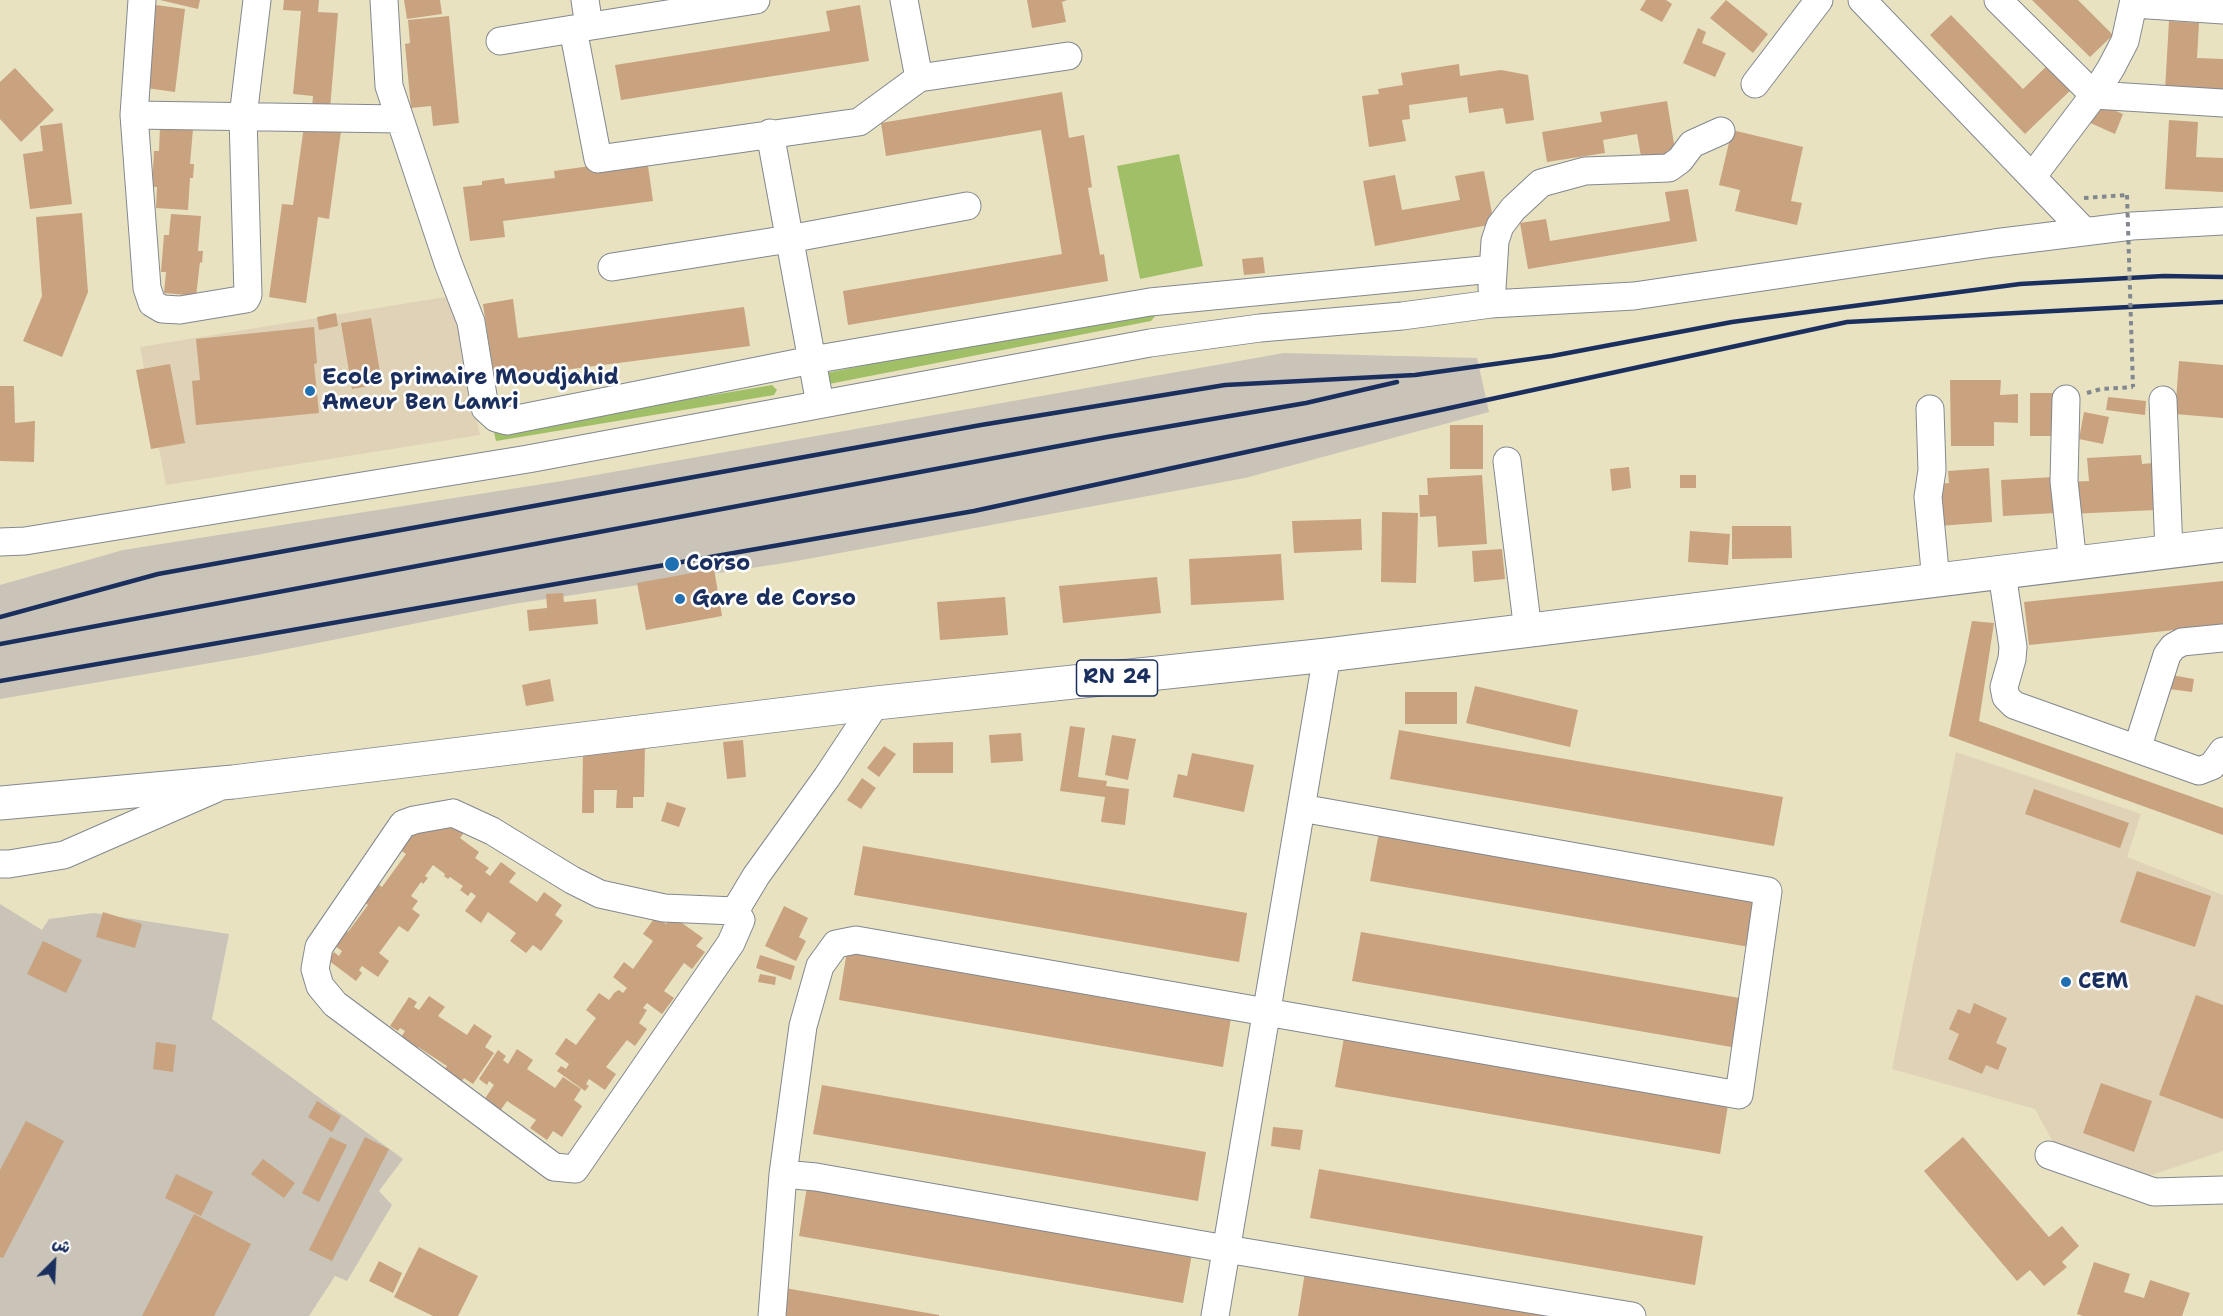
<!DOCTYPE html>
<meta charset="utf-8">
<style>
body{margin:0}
#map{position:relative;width:2223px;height:1316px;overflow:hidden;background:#e8e2c1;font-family:"Shantell Sans","Playpen Sans Arabic",sans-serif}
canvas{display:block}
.north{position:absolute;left:24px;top:1232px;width:60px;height:60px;-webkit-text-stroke:4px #fff;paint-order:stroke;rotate:24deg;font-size:16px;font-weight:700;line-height:24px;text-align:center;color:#1b2f5e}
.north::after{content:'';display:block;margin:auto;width:21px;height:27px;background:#1b2f5e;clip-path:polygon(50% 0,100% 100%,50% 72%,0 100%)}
</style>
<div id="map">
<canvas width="2223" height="1316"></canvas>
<div class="north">ش</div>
</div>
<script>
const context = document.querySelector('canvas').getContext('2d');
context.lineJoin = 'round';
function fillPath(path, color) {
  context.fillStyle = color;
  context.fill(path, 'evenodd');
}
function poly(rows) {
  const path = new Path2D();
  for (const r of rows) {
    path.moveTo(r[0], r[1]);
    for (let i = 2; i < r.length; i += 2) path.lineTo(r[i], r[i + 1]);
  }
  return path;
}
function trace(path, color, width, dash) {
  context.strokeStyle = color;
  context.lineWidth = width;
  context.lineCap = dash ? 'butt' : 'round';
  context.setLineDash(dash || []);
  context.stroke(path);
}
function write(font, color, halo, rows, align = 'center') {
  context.font = font + ' "Shantell Sans",sans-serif';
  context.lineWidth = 5;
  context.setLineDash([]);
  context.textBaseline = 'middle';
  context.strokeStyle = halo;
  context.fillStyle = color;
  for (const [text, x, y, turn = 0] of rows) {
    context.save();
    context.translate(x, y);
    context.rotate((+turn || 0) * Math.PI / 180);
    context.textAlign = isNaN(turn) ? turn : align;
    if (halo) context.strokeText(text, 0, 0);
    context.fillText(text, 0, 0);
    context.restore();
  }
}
fillPath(poly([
 [451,296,480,435,166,485,140,347],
 [1956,752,2141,814,2127,857,2223,895,2223,1151,2146,1177,2053,1142,2035,1109,1892,1069]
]), '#e0d2b6');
fillPath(poly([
 [1284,353,1477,358,1489,412,1245,478,791,562,513,604,257,655,0,699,0,585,123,550,562,481],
 [0,904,42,930,49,919,94,913,229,934,212,1019,403,1159,379,1191,392,1205,347,1281,335,1276,309,1316,0,1316]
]), '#c9c3b8');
fillPath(poly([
 [1179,154,1203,266,1140,279,1117,166],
 [1149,309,1157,314,1151,321,829,384,826,373],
 [772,385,777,390,774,395,496,441,494,432]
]), '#a1bf66');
fillPath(poly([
 [160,0,200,0,198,9],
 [284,0,319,0,318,12,338,13,330,109,312,108,313,96,293,94,301,11,283,10],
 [404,0,440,0,442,14,407,19],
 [1027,0,1067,0,1062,2,1066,22,1032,28],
 [1646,0,1666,0,1672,4,1662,22,1640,10],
 [1726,0,1768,34,1753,53,1710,18],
 [2032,0,2078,0,2113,35,2090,57],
 [149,4,185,9,175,92,139,87],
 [860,5,869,61,621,100,615,65,830,31,826,11],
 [1951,15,2023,89,2051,62,2074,87,2025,134,1930,35],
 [449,16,459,123,433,126,431,106,411,108,405,44,410,43,408,20],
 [2169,21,2199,23,2197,58,2223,59,2223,93,2165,90],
 [1698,28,1706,32,1702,43,1726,53,1715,77,1683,63],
 [1459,64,1460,76,1501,70,1528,75,1534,120,1506,124,1503,108,1469,113,1467,97,1409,105,1410,119,1402,120,1406,141,1369,147,1362,96,1379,94,1378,89,1403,85,1401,73],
 [15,68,54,110,21,142,0,119,0,82],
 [1062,92,1069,138,1084,135,1092,187,1088,188,1100,255,1104,254,1108,281,848,325,843,291,1062,254,1041,130,886,156,881,123],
 [1667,101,1676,156,1642,162,1637,134,1603,140,1605,153,1547,162,1542,132,1602,122,1600,112],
 [2094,102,2123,114,2115,134,2086,121],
 [305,119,342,124,329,219,318,217,306,303,269,297,282,204,293,205],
 [2169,120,2198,122,2196,157,2223,158,2223,192,2165,189],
 [62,123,72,204,30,209,23,154,43,151,40,126],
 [160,127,193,129,190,164,194,164,193,178,190,178,188,210,156,208,157,187,152,187,154,151,159,151],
 [1732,130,1803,147,1791,201,1802,203,1797,225,1735,211,1740,190,1719,185],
 [605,164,606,171,648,166,653,201,503,221,505,237,470,241,463,187,482,185,482,181,504,178,505,184,555,178,554,171],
 [1484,171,1494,224,1375,246,1363,181,1395,175,1402,210,1460,200,1455,176],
 [1688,189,1697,241,1528,269,1520,223,1546,219,1550,241,1670,221,1665,192],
 [82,213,88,292,62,357,23,341,42,296,36,217],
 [171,214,201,216,198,251,203,251,202,263,200,262,196,296,164,293,166,272,161,272,164,235,169,235],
 [1263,257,1265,273,1244,275,1242,259],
 [513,299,518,338,744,307,750,346,494,379,483,304],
 [336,313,338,326,319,330,317,317],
 [371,318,382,384,352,389,341,323],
 [314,327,317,363,314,364,319,413,196,425,192,381,200,380,196,339],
 [2179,361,2223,365,2223,418,2175,414],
 [170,364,185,443,151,449,136,370],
 [1950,380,2001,380,2000,395,2018,394,2018,423,1994,422,1994,446,1951,446],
 [0,386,14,386,15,423,35,421,34,462,0,461],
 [2030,393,2055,393,2056,436,2030,436],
 [2108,397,2146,401,2145,415,2106,410],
 [2084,412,2109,417,2103,444,2079,439],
 [1450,425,1483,425,1483,469,1450,469],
 [2141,455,2142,464,2153,463,2156,510,2070,514,2068,482,2089,481,2087,458],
 [1629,467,1631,488,1612,491,1610,469],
 [1989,468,1992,522,1939,526,1936,484,1949,483,1948,471],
 [1482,475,1487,544,1438,547,1436,516,1420,517,1419,495,1428,495,1427,478],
 [1680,475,1696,475,1696,488,1680,488],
 [2054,477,2056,513,2003,516,2001,480],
 [1382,512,1418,513,1416,583,1381,582],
 [1361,519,1362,550,1294,553,1292,521],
 [1732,526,1791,526,1792,558,1732,559],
 [1690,531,1730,534,1728,565,1688,562],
 [1502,549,1505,579,1474,582,1472,551],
 [1281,554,1284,600,1191,605,1189,559],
 [714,569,722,616,646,630,637,583],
 [1157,577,1161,613,1063,623,1059,586],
 [2223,581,2223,625,2029,645,2024,602],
 [563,593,564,602,596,599,598,624,529,631,527,610,547,608,546,594],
 [1005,597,1008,635,940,640,937,602],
 [1972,621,1994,623,1979,721,2223,808,2223,835,1949,736],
 [2171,675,2194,679,2192,692,2169,689],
 [550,679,554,701,526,706,522,685],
 [1475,686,1578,710,1570,747,1466,723],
 [1405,692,1457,692,1457,724,1405,724],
 [1070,726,1085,728,1078,777,1107,781,1106,786,1129,789,1125,825,1101,822,1105,797,1060,791],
 [1399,730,1783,797,1774,846,1390,779],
 [1021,733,1023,761,991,763,989,735],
 [1112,735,1136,739,1128,780,1105,775],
 [743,740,746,777,727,779,723,742],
 [953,742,953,773,913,773,913,743],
 [645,746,644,797,633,797,633,808,616,808,617,790,594,790,594,813,582,813,583,752],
 [884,746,896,754,879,777,867,768],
 [1192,753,1254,765,1244,812,1173,797,1178,774,1187,776],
 [862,778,876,788,861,809,847,800],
 [2034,789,2129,823,2120,848,2025,814],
 [667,802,686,808,679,827,661,821],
 [447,816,466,830,460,838,479,852,475,858,489,868,485,872,490,876,501,862,516,873,509,882,537,902,544,892,562,905,555,915,563,921,541,951,533,945,526,953,510,941,516,933,488,912,481,923,465,911,476,896,471,892,468,896,460,890,463,886,450,877,448,879,444,876,445,874,433,865,425,876,428,878,423,884,421,882,411,896,418,901,412,909,420,915,408,932,399,926,379,953,389,961,378,977,362,966,359,970,362,973,356,981,328,960,334,952,339,956,342,951,328,941,339,925,348,932,368,905,358,897,371,879,382,887,406,854,392,844],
 [1379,832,1763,899,1755,948,1370,881],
 [863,846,1247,913,1239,962,854,895],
 [2137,871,2211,896,2195,947,2120,922],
 [784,906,808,918,799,937,806,941,796,961,765,946],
 [103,912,142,924,135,948,96,937],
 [656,916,666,924,672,916,703,938,696,946,705,952,692,969,684,963,664,991,674,998,662,1014,647,1003,643,1008,647,1010,639,1023,647,1029,635,1046,627,1040,606,1067,616,1074,605,1090,589,1079,586,1084,589,1086,585,1091,557,1071,561,1066,566,1069,569,1064,555,1054,566,1038,576,1045,596,1018,586,1010,599,993,609,1000,615,992,619,990,623,993,627,988,613,977,624,962,633,969,653,941,643,934],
 [1361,932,1745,999,1737,1048,1352,981],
 [43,941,82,960,66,993,27,974],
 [847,951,1231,1018,1223,1067,839,1000],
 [760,955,795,966,791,980,756,968],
 [760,974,776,977,775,985,758,982],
 [2196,995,2223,1005,2223,1119,2159,1095],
 [429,996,445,1007,438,1016,467,1035,474,1024,492,1036,485,1047,494,1053,473,1084,464,1078,458,1086,441,1075,447,1066,418,1047,411,1058,395,1047,405,1031,400,1028,398,1031,390,1026,409,997,417,1002,414,1007,419,1010],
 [1974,1003,2007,1018,1996,1043,2007,1048,1998,1070,1986,1065,1982,1074,1948,1059,1959,1034,1949,1029,1958,1009,1970,1014],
 [1344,1038,1728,1105,1720,1154,1335,1087],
 [156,1042,176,1045,173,1072,153,1069],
 [517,1049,533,1060,527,1069,555,1088,563,1077,581,1089,574,1100,582,1106,562,1137,553,1131,547,1140,530,1128,536,1120,507,1101,500,1111,484,1100,494,1085,489,1081,487,1085,479,1079,498,1050,506,1056,503,1060,508,1064],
 [2101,1083,2152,1101,2134,1152,2083,1133],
 [822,1085,1206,1152,1198,1201,813,1134],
 [317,1101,341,1116,332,1132,308,1117],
 [26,1121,64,1141,3,1258,0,1257,0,1170],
 [1273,1127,1303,1130,1300,1150,1271,1146],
 [330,1137,347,1145,319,1202,302,1193],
 [365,1137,389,1149,332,1261,309,1250],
 [1963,1137,2049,1237,2062,1226,2079,1246,2062,1262,2067,1267,2044,1286,2030,1270,2017,1281,1924,1171],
 [263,1159,295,1183,284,1198,251,1174],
 [1319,1169,1703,1236,1695,1285,1310,1218],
 [176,1174,213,1192,201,1216,165,1198],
 [807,1187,1192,1254,1183,1303,799,1236],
 [194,1214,251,1244,214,1316,142,1316],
 [419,1247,478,1276,458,1316,433,1316,394,1297],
 [379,1261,402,1273,393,1293,369,1281],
 [2094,1262,2130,1274,2124,1292,2144,1298,2150,1280,2190,1293,2182,1316,2083,1316,2077,1314],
 [1305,1272,1550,1316,1298,1316],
 [785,1288,939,1315,939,1316,780,1316]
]), '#c9a27f');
const minor = poly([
 [142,0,134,115,147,288,152,303,162,309,180,310,246,299,248,295,243,117,257,0],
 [384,0,389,86,448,263,471,322,485,408,496,418,507,421,812,360,1150,302,1493,269],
 [585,0,589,26],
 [756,0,573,29,598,159,859,122,919,78,904,0],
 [1862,0,2085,232],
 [1998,0,2094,95,2223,103],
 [2134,4,2223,10],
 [500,41,573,29],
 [919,78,1068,56],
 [1755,84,1819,0],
 [134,115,400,119],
 [770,133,820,404],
 [2032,177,2094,95,2111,68,2125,41,2134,0],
 [612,267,789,239,967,206],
 [1492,288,1495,241,1500,226,1513,209,1541,183,1585,171,1669,168,1680,160,1692,144,1721,131],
 [2066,399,2064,481,2073,564],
 [2163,400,2169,552],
 [1930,409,1932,470,1928,497,1936,581],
 [1507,461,1528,631],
 [0,542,25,541,528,459,1150,343,1260,328,1402,316,1491,304,1634,296,1994,243,2132,226,2223,221],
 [2002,573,2013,647,2012,659,2004,687,2006,697,2014,705,2199,771,2212,766,2223,751],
 [2137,749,2167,655,2173,647,2182,642,2223,638],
 [453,813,492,831,572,880,600,894,664,908,735,911,741,920,731,943,575,1169,554,1167,335,1004,320,986,315,969,319,947,403,824,414,820,453,813],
 [0,864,9,864,64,855,215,789],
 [735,911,756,876,827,777,876,703],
 [2049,1155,2154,1192,2223,1190],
 [783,1174,816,1177,1226,1249,1632,1316],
 [772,1316,783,1174,803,1026,820,966,836,944,856,940,1739,1095,1768,891,1301,808],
 [1215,1316,1327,655]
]);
const major = poly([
 [0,803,233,782,876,703,1327,655,2223,545]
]);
trace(minor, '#828890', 29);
trace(major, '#828890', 35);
trace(poly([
 [2084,198,2127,195],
 [2087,393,2101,389,2133,387]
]), '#828890', 4, [4.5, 4.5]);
trace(minor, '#fff', 27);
trace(major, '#fff', 33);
trace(poly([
 [0,617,158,574,981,425,1225,385,1415,375,1552,356,1732,322,2020,284,2164,276,2223,277],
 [0,644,1107,437,1306,403,1397,382],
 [0,681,974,511,1847,322,2223,302]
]), '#1b2f5e', 4.5);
trace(poly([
 [2127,195,2133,387]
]), '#828890', 4, [4.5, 4.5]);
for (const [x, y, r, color] of [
 [310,391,6,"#1f6fb2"],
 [672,564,8,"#1f6fb2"],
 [680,599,6,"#1f6fb2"],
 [2066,982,6,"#1f6fb2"]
]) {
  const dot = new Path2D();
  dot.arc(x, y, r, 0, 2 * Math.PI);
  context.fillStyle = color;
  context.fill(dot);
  trace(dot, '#fff', 2);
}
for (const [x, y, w] of [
 [1117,678,81]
]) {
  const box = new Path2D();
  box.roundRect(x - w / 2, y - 18, w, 36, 4.5);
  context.fillStyle = '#fff';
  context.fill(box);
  trace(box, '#1b2f5e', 1.5);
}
write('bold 21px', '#1b2f5e', null, [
 ["RN 24",1117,678]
]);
write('bold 22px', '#1b2f5e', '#fff', [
 ["Ecole primaire Moudjahid",322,378],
 ["Ameur Ben Lamri",322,403],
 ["Corso",686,564],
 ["Gare de Corso",692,599],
 ["CEM",2078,982]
], 'left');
</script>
